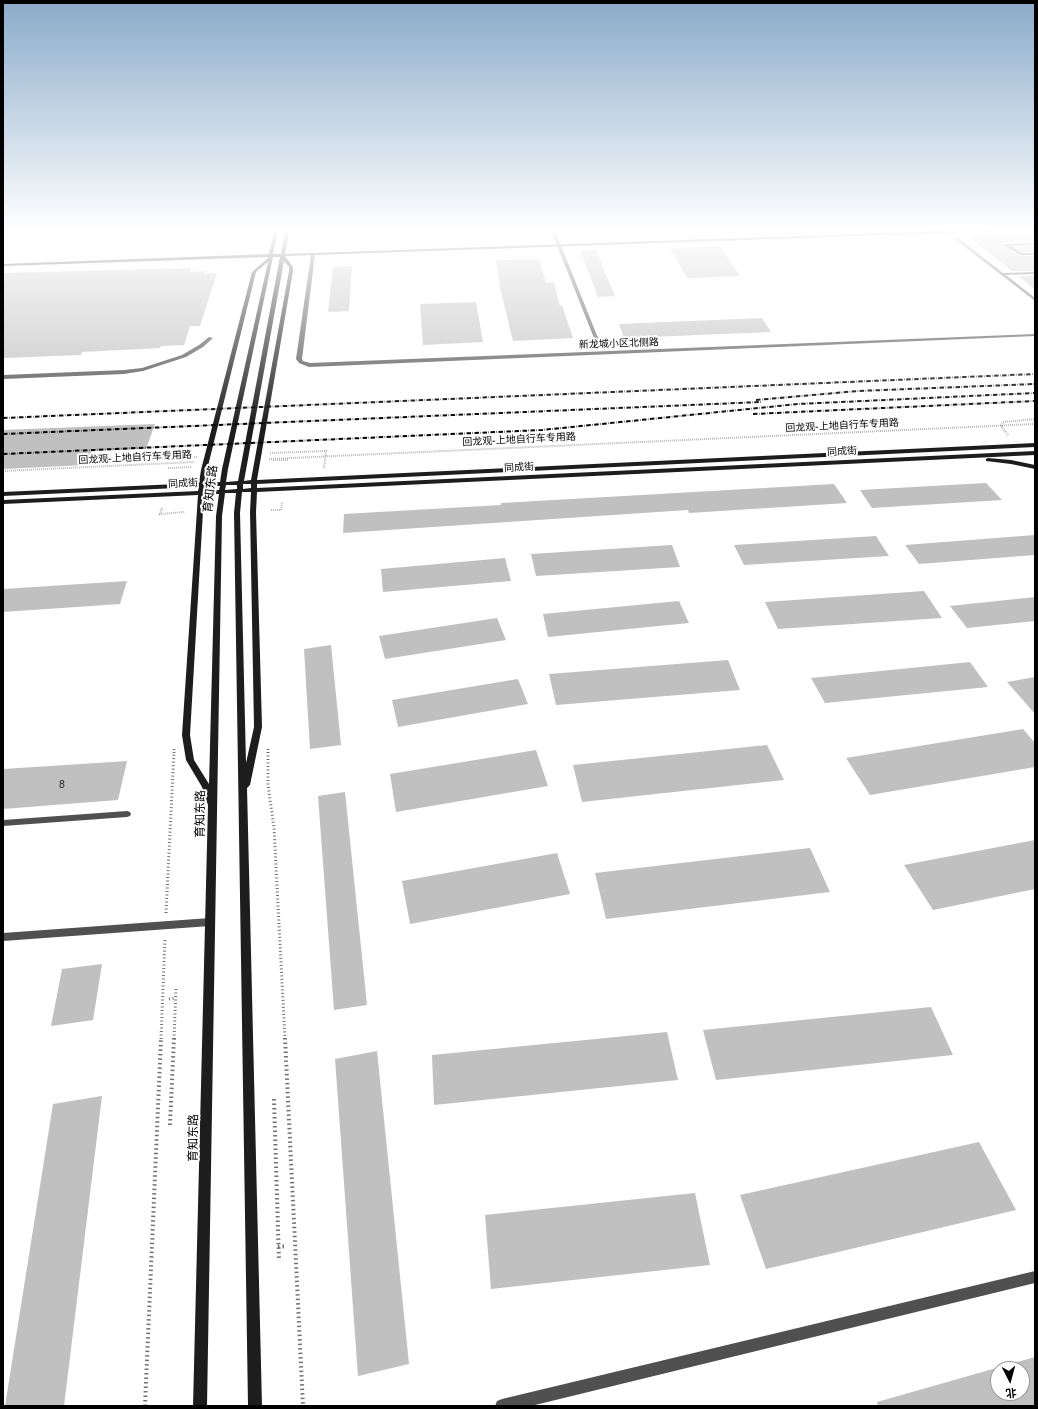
<!DOCTYPE html>
<meta charset="utf-8">
<style>
body{margin:0}
#map{position:relative;width:1038px;height:1409px;overflow:hidden;background:#fff;font-family:"DejaVu Sans","Noto Sans SC",sans-serif}
canvas{display:block}
.frame{position:absolute;inset:0;border:4px solid #000;pointer-events:none}
.north{position:absolute;left:990px;top:1361px;width:40px;height:40px;box-sizing:border-box;background:#fff;border:1px solid #999;border-radius:50%;rotate:174deg;font-size:11px;font-weight:700;line-height:16px;text-align:center;color:#000}
.north::after{content:'';display:block;margin:auto;width:14px;height:18px;background:#000;clip-path:polygon(50% 0,100% 100%,50% 72%,0 100%)}
</style>
<div id="map">
<canvas width="1038" height="1409"></canvas>
<div class="frame"></div>
<div class="north">北</div>
</div>
<script>
const context = document.querySelector('canvas').getContext('2d');
context.lineJoin = 'round';
function fillPath(path, color) {
  context.fillStyle = color;
  context.fill(path, 'evenodd');
}
function poly(rows) {
  const path = new Path2D();
  for (const r of rows) {
    path.moveTo(r[0], r[1]);
    for (let i = 2; i < r.length; i += 2) path.lineTo(r[i], r[i + 1]);
  }
  return path;
}
function trace(path, color, width, dash) {
  context.strokeStyle = color;
  context.lineWidth = width;
  context.lineCap = dash ? 'butt' : 'round';
  context.setLineDash(dash || []);
  context.stroke(path);
}
function write(font, color, halo, rows, align = 'center') {
  context.font = font + ' "DejaVu Sans","Noto Sans SC",sans-serif';
  context.lineWidth = 4;
  context.setLineDash([]);
  context.textBaseline = 'middle';
  context.strokeStyle = halo;
  context.fillStyle = color;
  for (const [text, x, y, turn = 0] of rows) {
    context.save();
    context.translate(x, y);
    context.rotate((+turn || 0) * Math.PI / 180);
    context.textAlign = isNaN(turn) ? turn : align;
    if (halo) context.strokeText(text, 0, 0);
    context.fillText(text, 0, 0);
    context.restore();
  }
}
fillPath(poly([
 [1035,235,1035,242,1006,242,1003,244,1019,256,1035,256,1035,271,1012,271,969,237],
 [720,246,740,276,687,278,670,248],
 [1035,246,1035,252,1022,252,1016,247],
 [580,250,596,250,615,296,598,297],
 [539,259,546,283,554,282,560,306,562,305,573,338,513,341,500,288,496,260],
 [352,266,349,311,328,312,333,267],
 [191,268,190,272,205,271,204,274,217,273,200,326,190,326,184,345,161,346,160,348,82,352,81,355,3,358,3,273],
 [1018,276,1035,276,1035,290],
 [476,302,483,342,423,345,420,304],
 [762,318,771,332,624,338,619,324],
 [155,424,146,449,92,451,86,465,3,469,3,430],
 [986,483,1002,500,872,508,860,490],
 [834,484,847,503,689,513,688,510,343,533,344,514,501,505,501,503],
 [1035,535,1035,555,919,564,905,545],
 [876,536,889,556,744,565,734,545],
 [672,545,680,567,536,576,531,554],
 [505,558,511,581,383,592,381,569],
 [127,581,120,604,3,612,3,589],
 [924,591,942,618,778,629,765,602],
 [1035,597,1035,621,967,628,950,606],
 [679,601,689,623,548,637,543,614],
 [497,618,506,640,385,659,379,636],
 [331,645,341,745,310,749,304,649],
 [728,660,740,690,556,705,549,674],
 [970,662,988,687,825,703,811,678],
 [1035,677,1035,714,1007,682],
 [518,679,528,704,398,727,392,700],
 [1023,729,1035,743,1035,767,870,795,846,758],
 [767,745,784,780,582,802,573,765],
 [536,750,548,786,396,812,390,774],
 [127,761,118,800,3,809,3,769],
 [345,792,367,1005,334,1010,318,796],
 [1035,840,1035,889,933,910,904,865],
 [810,848,830,892,606,919,595,873],
 [557,853,570,894,410,924,402,881],
 [102,964,93,1020,51,1026,62,969],
 [931,1007,953,1055,716,1080,703,1030],
 [667,1032,678,1080,434,1105,432,1055],
 [377,1051,409,1364,358,1376,335,1059],
 [102,1096,64,1406,5,1406,53,1104],
 [979,1142,1016,1210,766,1269,740,1195],
 [695,1193,710,1265,491,1289,485,1215],
 [1035,1357,1035,1406,878,1406,877,1402],
 [998,1369,1022,1369,1022,1393,998,1393]
]), '#c0c0c0');
trace(poly([
 [1008,435,1001,426,1003,422,1035,419],
 [270,453,326,451,324,469],
 [269,459,1035,424],
 [273,460,288,460],
 [98,461,197,457],
 [168,468,191,467],
 [3,471,194,462],
 [162,508,160,514,185,512],
 [271,510,281,510,282,502]
]), '#727272', 2, [0.5, 1.5]);
trace(poly([
 [268,749,268,753],
 [174,753,174,748]
]), '#727272', 2.5, [1, 2]);
trace(poly([
 [268,752,268,785,274,828,285,1039],
 [166,913,174,752],
 [169,999,175,998],
 [161,1039,165,938],
 [174,1039,176,988]
]), '#727272', 3, [1, 2.5]);
trace(poly([
 [285,1038,303,1406],
 [274,1099,279,1261],
 [170,1125,174,1038],
 [278,1247,286,1246],
 [145,1406,161,1038]
]), '#727272', 4, [1.5, 3]);
fillPath(poly([
 [127,811,130,812,131,814,130,816,127,817,3,826,3,820,127,811]
]), '#505050');
fillPath(poly([
 [550,228,554,228,600,343,600,344,596,343,550,228],
 [956,238,958,238,1003,273,1035,272,1035,274,1006,275,1035,298,1035,301,956,240,956,238],
 [1035,243,1035,245,1011,246,1022,253,1035,253,1035,255,1020,255,1004,245,1006,244,1035,243],
 [313,254,315,255,302,359,303,361,310,363,1035,334,1035,336,309,367,299,363,296,359,311,255,313,254],
 [209,337,213,338,203,347,186,357,143,371,124,374,3,379,3,375,124,370,142,368,182,355,199,345,209,337],
 [210,918,213,919,215,922,213,925,210,926,3,941,3,933,210,918],
 [1035,1271,1035,1283,531,1406,495,1406,497,1401,502,1399,1035,1271]
]), '#505050');
fillPath(poly([
 [275,228,279,228,273,254,281,254,286,228,290,228,285,254,1023,228,1035,228,1035,230,285,256,293,267,293,271,257,480,1035,443,1035,447,257,484,257,488,1035,451,1035,455,257,492,256,512,262,727,250,785,247,788,262,1406,248,1406,234,513,236,493,225,493,222,516,207,1406,193,1406,208,805,202,787,186,760,182,735,198,495,3,504,3,500,198,491,199,487,3,496,3,492,199,483,201,470,252,272,269,257,3,266,3,264,269,254,275,228],
 [273,257,280,257,238,481,226,482,228,469,273,257],
 [284,261,289,267,289,271,251,480,244,481,284,261],
 [268,262,222,469,220,482,205,483,207,470,256,272,268,262],
 [243,484,251,484,251,488,243,489,243,484],
 [226,485,237,485,237,489,225,490,226,485],
 [205,486,220,486,219,490,204,491,205,486],
 [242,492,251,492,250,512,254,727,246,763,240,513,242,492],
 [204,494,219,494,216,516,209,784,194,760,190,735,204,494],
 [988,458,1011,460,1035,465,1035,469,1011,464,986,461,986,459,988,458]
]), '#1d1d1d');
trace(poly([
 [756,400,858,391,1035,384],
 [753,414,1035,401],
 [3,418,1035,374],
 [3,434,761,402],
 [3,454,542,430,798,404,1035,393]
]), '#000', 2, [4.5, 1.5, 0.5, 1.5]);
const sky = context.createLinearGradient(0, 0, 0, 426);
sky.addColorStop(0, '#8aabca');
sky.addColorStop(0.54, '#fff');
sky.addColorStop(1, '#ffffff00');
context.fillStyle = sky;
context.fillRect(0, 0, 1038, 426);
write('10px', '#000', '#fff', [
 ["新龙城小区北侧路",619,344,-2],
 ["回龙观-上地自行车专用路",842,426,-3],
 ["回龙观-上地自行车专用路",519,440,-3],
 ["同成街",842,452,-3],
 ["回龙观-上地自行车专用路",135,458,-3],
 ["同成街",519,468,-3],
 ["同成街",183,484,-3]
]);
write('10px', '#303030', null, [
 ["8",62,785]
]);
write('12px', '#000', '#fff', [
 ["育知东路",211,489,-83],
 ["育知东路",201,814,-89],
 ["育知东路",194,1138,-89]
]);
</script>
